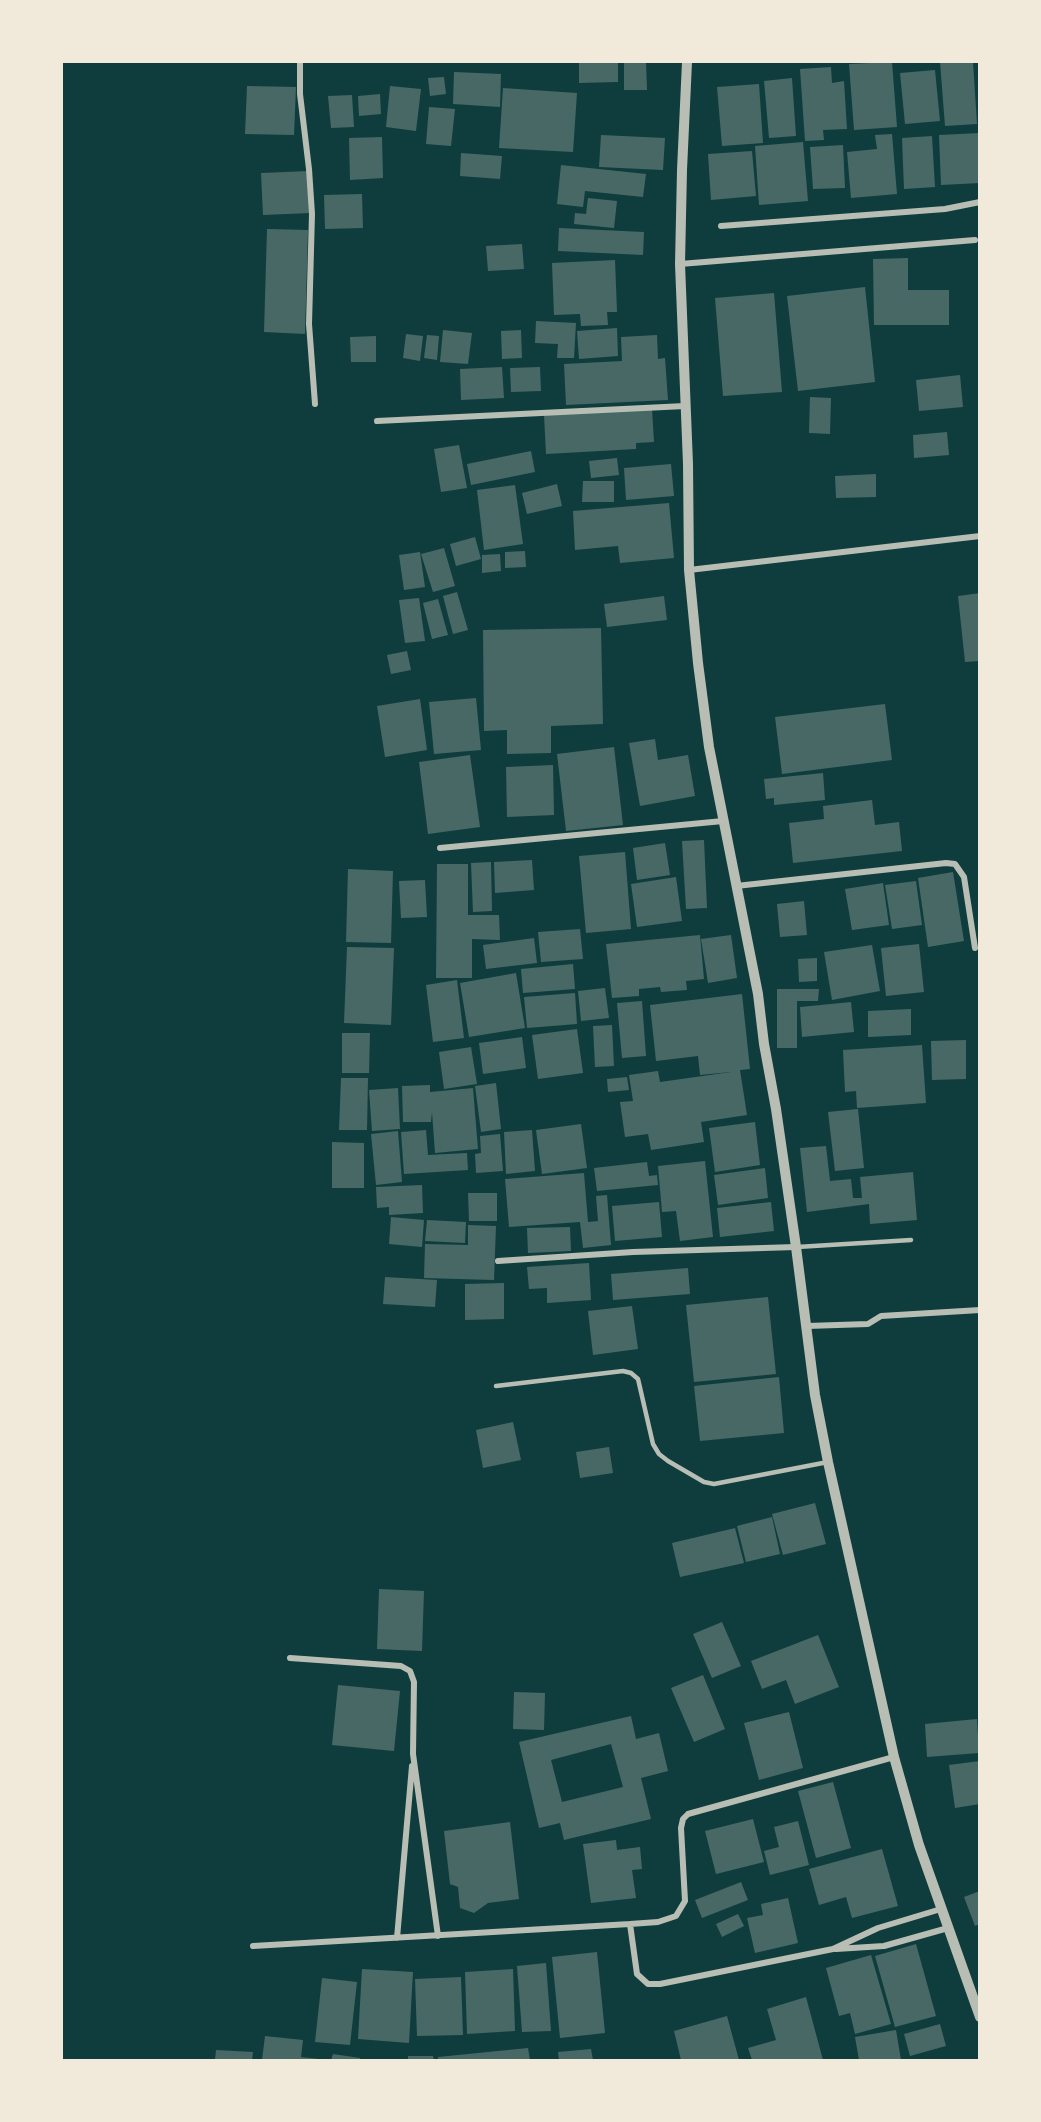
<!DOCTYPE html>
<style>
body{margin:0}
#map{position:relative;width:1041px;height:2122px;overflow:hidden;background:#0f3d3e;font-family:"PT Sans",sans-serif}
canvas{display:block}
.frame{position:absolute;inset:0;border:63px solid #f1e9da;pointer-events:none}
</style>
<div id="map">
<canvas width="1041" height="2122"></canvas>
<div class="frame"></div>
</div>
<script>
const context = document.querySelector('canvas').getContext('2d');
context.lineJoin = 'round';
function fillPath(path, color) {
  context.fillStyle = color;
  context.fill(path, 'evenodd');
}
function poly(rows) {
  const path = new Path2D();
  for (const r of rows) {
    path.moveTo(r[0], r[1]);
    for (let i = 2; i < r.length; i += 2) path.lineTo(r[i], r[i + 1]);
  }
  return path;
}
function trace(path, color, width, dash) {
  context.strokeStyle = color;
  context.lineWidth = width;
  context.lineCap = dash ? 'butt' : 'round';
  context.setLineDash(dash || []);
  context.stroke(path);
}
fillPath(poly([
 [579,62,618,62,618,82,579,83],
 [624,62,646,62,647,90,624,90],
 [892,62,897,127,854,130,849,64],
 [940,62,973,62,977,124,945,126],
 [831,67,832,83,844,81,847,129,823,130,824,140,805,141,800,69],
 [935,70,940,121,905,124,900,73],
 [454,72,501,74,500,107,453,104],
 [444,77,446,94,430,96,428,78],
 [792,78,796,136,769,138,764,81],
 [759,84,763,143,722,146,717,87],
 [247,86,296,87,294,135,245,134],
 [390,86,421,89,416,131,386,127],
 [503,88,577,93,573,152,499,148],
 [380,94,381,114,359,116,358,96],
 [352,95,354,127,331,128,328,96],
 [429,107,455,109,451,146,426,144],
 [980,133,980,183,941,185,939,135],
 [892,134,897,194,851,198,847,152,877,149,875,135],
 [601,135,665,138,663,170,599,167],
 [932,136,935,187,904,189,902,138],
 [382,137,383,178,350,180,349,138],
 [803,142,808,201,759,205,755,146],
 [843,145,845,188,813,189,810,147],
 [752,151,756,196,711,200,708,154],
 [461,153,502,156,500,179,460,176],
 [561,165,646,174,643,197,585,191,583,207,557,204],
 [309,171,311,213,263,215,261,173],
 [362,194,363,228,325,229,324,195],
 [588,198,617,201,614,228,574,224,575,213,586,214],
 [559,228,644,232,643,255,558,251],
 [267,229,308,230,305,334,264,332],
 [522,244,524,269,488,271,486,246],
 [908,258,908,290,949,290,949,325,874,325,873,259],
 [615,260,617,312,607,312,608,325,581,326,580,314,554,315,552,263],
 [865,287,875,382,798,391,787,296],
 [774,293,782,392,723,396,715,298],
 [536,321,576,323,574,358,557,358,558,344,535,343],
 [617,328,618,356,579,359,577,331],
 [443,330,472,333,468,364,440,362],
 [521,330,522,358,502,359,501,331],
 [406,334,423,336,420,361,403,358],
 [427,335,439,336,437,360,424,358],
 [657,335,658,359,665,358,668,400,566,405,564,364,622,361,621,337],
 [376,336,376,362,351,362,350,337],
 [502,367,504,398,461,400,460,369],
 [540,367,541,391,511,392,510,368],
 [960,375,963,407,919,411,916,380],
 [810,397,831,398,830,434,809,433],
 [652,409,654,442,636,443,636,449,546,454,544,415],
 [947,432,949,455,914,458,913,435],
 [459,445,467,488,441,492,434,449],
 [531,451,535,472,471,485,467,464],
 [617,458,619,475,591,478,589,461],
 [671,464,674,496,626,500,624,468],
 [876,474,876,497,836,498,835,476],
 [583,481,614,481,614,502,582,502],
 [557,484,562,506,527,514,522,493],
 [515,485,523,544,484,550,477,490],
 [669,503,674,558,620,563,618,546,575,550,573,511],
 [475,537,481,559,456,566,450,544],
 [444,548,455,586,433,592,421,554],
 [525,551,526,567,505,568,505,552],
 [420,552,425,587,404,590,399,555],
 [500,554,501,571,482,573,482,555],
 [457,592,468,630,453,634,443,596],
 [980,593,980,661,965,662,958,596],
 [664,596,667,620,607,627,604,604],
 [419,598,425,641,405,643,399,600],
 [438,599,448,635,432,639,423,603],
 [601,628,603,724,551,726,551,753,507,754,507,730,484,731,483,630],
 [407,651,411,670,391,674,387,655],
 [476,698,481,750,434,754,429,702],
 [420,699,427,750,385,757,377,706],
 [885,704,892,760,782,774,775,717],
 [655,739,658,760,688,755,695,796,640,806,629,743],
 [614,747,623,825,566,831,557,754],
 [470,755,480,827,428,834,419,762],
 [553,765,554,815,507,817,506,767],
 [823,773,825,800,774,805,774,798,766,799,764,779],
 [872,800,875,825,899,822,902,851,793,863,789,823,824,819,823,806],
 [704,840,707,908,686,909,682,841],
 [665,843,670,875,637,880,633,848],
 [625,852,631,929,586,933,579,856],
 [532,860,534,890,495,893,494,862],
 [491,862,492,911,473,912,471,863],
 [437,864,468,864,468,915,499,915,500,940,472,939,472,978,436,978],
 [348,869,393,871,391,943,346,942],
 [953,872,964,941,928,947,918,878],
 [676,877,682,921,637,927,631,884],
 [425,880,427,917,401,918,399,881],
 [916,881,922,925,892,929,885,885],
 [883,883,889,925,852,930,845,889],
 [804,901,807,935,780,937,777,904],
 [580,929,583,959,541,962,538,932],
 [700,935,704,979,686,981,687,990,661,992,660,987,639,989,639,996,612,998,606,944],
 [731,935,737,978,708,983,701,939],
 [534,938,537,963,486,969,483,945],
 [919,944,924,992,886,996,881,948],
 [872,945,880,991,832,1000,824,952],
 [347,947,394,948,391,1025,344,1023],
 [817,958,817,981,799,982,798,959],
 [573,964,575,989,523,993,521,969],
 [516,973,525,1028,469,1037,460,983],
 [457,980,464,1038,433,1042,426,985],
 [605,988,609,1018,581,1021,578,991],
 [777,989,819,989,818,1001,797,1001,797,1048,777,1048],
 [575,993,577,1024,527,1028,524,997],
 [742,994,750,1069,740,1070,747,1115,701,1122,704,1142,651,1150,648,1134,625,1137,620,1102,633,1101,629,1075,658,1071,660,1082,731,1072,700,1075,698,1056,656,1061,650,1005],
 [642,1001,646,1056,622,1058,617,1003],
 [851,1002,854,1032,802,1037,800,1007],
 [911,1009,911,1035,868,1037,868,1011],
 [612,1025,614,1066,595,1067,593,1026],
 [577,1029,583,1073,538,1079,532,1035],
 [342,1033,370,1033,369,1073,342,1073],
 [522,1037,526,1068,483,1074,479,1043],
 [966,1040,966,1079,932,1080,931,1041],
 [922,1045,926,1103,857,1108,856,1091,845,1092,843,1050],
 [471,1047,477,1084,444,1089,439,1052],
 [627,1077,629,1090,608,1092,607,1079],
 [341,1078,368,1078,367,1130,339,1130],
 [496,1083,501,1129,481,1132,475,1086],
 [430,1085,430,1092,473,1088,478,1149,435,1153,432,1112,431,1122,403,1122,402,1086],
 [398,1088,400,1129,372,1131,369,1090],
 [858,1109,864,1168,835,1171,828,1112],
 [755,1122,760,1165,715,1172,709,1128],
 [581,1124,587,1168,542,1174,536,1130],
 [426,1130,428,1155,467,1153,468,1170,404,1174,401,1132],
 [532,1130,535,1171,506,1174,504,1132],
 [398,1131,402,1182,376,1185,371,1134],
 [500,1134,503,1171,476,1173,475,1154,481,1153,480,1136],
 [332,1142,364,1143,364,1188,332,1188],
 [826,1146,830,1181,851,1179,853,1198,862,1198,860,1177,913,1172,917,1220,870,1224,869,1204,807,1212,800,1148],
 [705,1161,713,1237,680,1241,676,1211,662,1212,658,1166],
 [647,1162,649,1176,657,1175,658,1185,597,1191,594,1168],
 [765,1168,768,1198,718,1205,714,1175],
 [584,1173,588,1222,598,1221,596,1196,607,1195,611,1245,583,1248,580,1222,509,1227,505,1179],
 [422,1185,423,1213,389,1215,389,1207,377,1208,376,1187],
 [468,1193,497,1193,497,1221,469,1221],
 [659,1202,662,1237,615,1241,612,1206],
 [771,1202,774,1231,720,1237,717,1208],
 [391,1217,424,1220,422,1247,389,1244],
 [427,1220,466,1222,465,1243,425,1241],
 [468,1225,496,1226,494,1280,424,1278,425,1244,468,1245],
 [570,1227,571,1251,528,1253,527,1228],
 [589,1263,591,1300,547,1303,547,1288,529,1289,527,1267],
 [688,1268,690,1294,613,1300,611,1274],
 [385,1277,437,1280,435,1307,383,1304],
 [504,1283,504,1319,465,1320,465,1284],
 [768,1297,776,1374,694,1382,686,1305],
 [632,1306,638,1349,593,1355,588,1311],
 [779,1377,784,1433,700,1441,694,1386],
 [513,1422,521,1460,483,1468,476,1430],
 [609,1447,613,1473,580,1478,576,1452],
 [815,1503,826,1544,783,1555,772,1514],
 [772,1517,780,1554,746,1562,737,1526],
 [735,1528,744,1563,680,1577,672,1543],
 [379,1589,424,1591,422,1651,377,1649],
 [722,1622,741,1666,712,1678,693,1634],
 [818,1635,839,1687,795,1704,786,1680,762,1689,751,1661],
 [703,1675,725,1729,694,1742,671,1688],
 [338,1685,400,1691,394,1751,332,1745],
 [514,1692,545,1693,544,1730,513,1729],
 [789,1712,803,1768,759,1780,744,1723],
 [631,1716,636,1739,659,1733,668,1771,641,1778,651,1819,564,1840,560,1823,539,1828,519,1742],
 [611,1744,623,1787,562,1802,551,1760],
 [977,1719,979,1753,927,1757,925,1724],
 [980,1761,980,1804,955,1808,949,1765],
 [833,1782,851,1848,816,1858,798,1791],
 [753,1819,764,1862,716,1874,705,1831],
 [798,1821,809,1865,770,1875,764,1851,779,1847,774,1827],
 [510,1822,519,1899,488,1903,474,1913,460,1908,458,1887,450,1884,444,1831],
 [616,1840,617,1850,640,1847,642,1869,632,1870,636,1898,591,1903,583,1844],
 [882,1849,898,1906,852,1918,846,1897,819,1905,809,1869],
 [741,1882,748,1900,702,1918,695,1900],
 [980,1891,980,1924,975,1926,964,1897],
 [788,1898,798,1943,755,1953,747,1918,763,1915,761,1904],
 [738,1914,744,1926,722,1937,716,1924],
 [916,1944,936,2016,895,2027,875,1956],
 [597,1952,605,2033,560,2038,552,1957],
 [871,1955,891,2024,855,2034,850,2013,839,2016,826,1968],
 [546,1963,551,2031,522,2032,517,1966],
 [362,1969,413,1972,409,2043,358,2039],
 [513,1969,515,2031,467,2034,465,1972],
 [461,1977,463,2035,417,2036,415,1979],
 [322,1978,357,1982,350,2045,315,2042],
 [806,1997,823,2060,752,2060,748,2048,776,2040,767,2009],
 [727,2016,739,2060,681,2060,674,2031],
 [940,2024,946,2046,910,2056,904,2034],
 [896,2030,901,2060,859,2060,855,2037],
 [265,2036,303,2040,301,2057,319,2059,319,2060,262,2060],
 [528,2048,530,2060,438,2060,438,2057],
 [591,2049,593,2060,559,2060,558,2052],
 [216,2050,253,2052,252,2060,215,2060],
 [333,2054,360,2058,360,2060,331,2060],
 [408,2056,433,2056,434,2060,408,2060]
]), '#486865');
trace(poly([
 [797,1247,911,1240],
 [496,1386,623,1371,631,1373,638,1379,653,1444,659,1454,668,1461,704,1482,714,1484,828,1462]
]), '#b8beb3', 4.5);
trace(poly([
 [300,62,300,94,309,169,312,214,309,324,315,404],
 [721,226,945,209,980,202],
 [680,264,975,240],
 [377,421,685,406],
 [689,570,980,536],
 [440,848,723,821],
 [736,886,946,863,955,864,964,877,975,948],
 [498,1261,633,1252,796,1247],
 [807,1326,868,1324,881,1316,980,1310],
 [290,1658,401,1666,410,1671,414,1682,413,1754,438,1936],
 [630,1924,658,1922,676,1916,685,1901,681,1828,683,1819,688,1814,894,1757],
 [397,1938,412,1766],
 [253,1946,630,1924,637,1974,648,1984,660,1984,833,1949,878,1928,941,1909],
 [836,1949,884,1946,948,1928]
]), '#b8beb3', 6);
trace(poly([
 [687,62,682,170,680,264,688,464,689,570,698,663,709,747,758,994,764,1044,776,1109,796,1247,815,1395,828,1462,894,1757,919,1845,980,2017]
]), '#b8beb3', 10);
</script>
